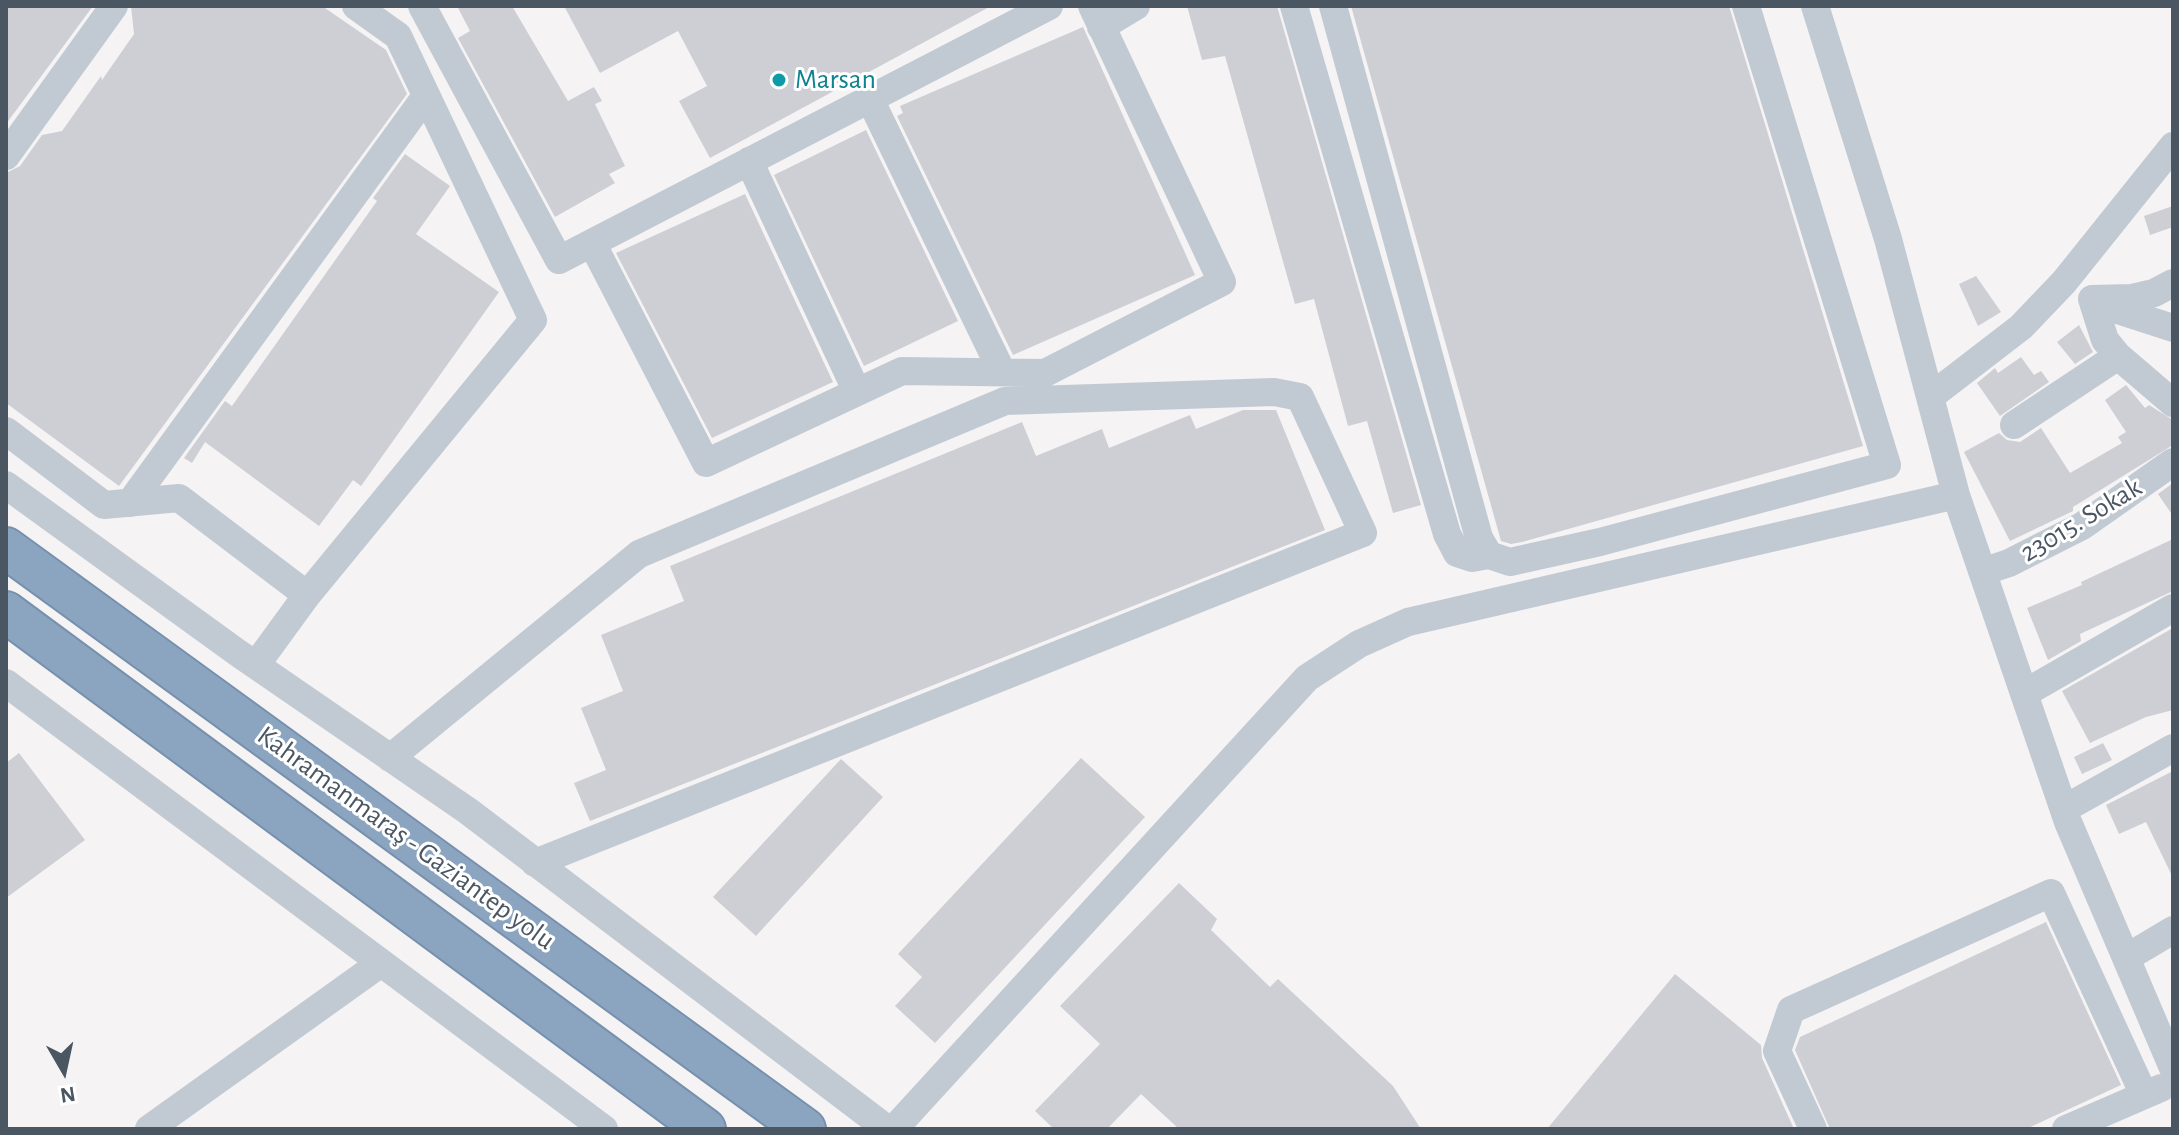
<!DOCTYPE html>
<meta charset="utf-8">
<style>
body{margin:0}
#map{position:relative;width:2179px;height:1135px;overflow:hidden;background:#f5f3f3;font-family:"Alegreya Sans",sans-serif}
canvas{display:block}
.frame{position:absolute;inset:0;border:8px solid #4a5661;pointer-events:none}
.north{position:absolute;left:24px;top:1031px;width:80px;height:80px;-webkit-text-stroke:6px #fff;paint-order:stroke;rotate:171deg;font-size:22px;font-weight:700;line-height:32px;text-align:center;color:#4a5661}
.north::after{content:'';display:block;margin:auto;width:28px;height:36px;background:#4a5661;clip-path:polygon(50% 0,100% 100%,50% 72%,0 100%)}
</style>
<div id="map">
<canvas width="2179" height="1135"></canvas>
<div class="frame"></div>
<div class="north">N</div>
</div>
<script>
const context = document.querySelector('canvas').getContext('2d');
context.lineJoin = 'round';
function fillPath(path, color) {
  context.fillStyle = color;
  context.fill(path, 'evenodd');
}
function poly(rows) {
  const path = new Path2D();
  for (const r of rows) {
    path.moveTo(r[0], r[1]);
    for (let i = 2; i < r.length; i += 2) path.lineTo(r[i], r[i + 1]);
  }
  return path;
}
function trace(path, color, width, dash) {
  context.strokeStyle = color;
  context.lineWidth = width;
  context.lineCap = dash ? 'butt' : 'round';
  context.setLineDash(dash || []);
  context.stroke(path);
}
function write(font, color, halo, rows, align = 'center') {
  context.font = font + ' "Alegreya Sans",sans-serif';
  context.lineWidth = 6;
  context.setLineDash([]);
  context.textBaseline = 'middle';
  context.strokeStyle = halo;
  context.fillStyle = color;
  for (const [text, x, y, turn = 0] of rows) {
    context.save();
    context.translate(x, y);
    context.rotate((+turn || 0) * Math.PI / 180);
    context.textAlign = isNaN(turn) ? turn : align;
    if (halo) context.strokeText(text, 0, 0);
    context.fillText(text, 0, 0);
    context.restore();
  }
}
fillPath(poly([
 [6,6,93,6,6,124],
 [131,6,322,6,386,50,407,94,119,486,6,403,6,173,20,166,42,135,62,131,101,76,102,80,134,34],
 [457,6,512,6,568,101,594,87,602,101,595,104,625,166,609,174,615,183,555,217,458,38,470,31],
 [564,6,991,6,710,158,679,101,707,86,678,31,600,73],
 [1187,6,1277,6,1421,505,1393,513,1367,421,1348,426,1314,299,1295,304,1225,56,1202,60],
 [1351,6,1729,6,1863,446,1522,542,1511,544,1501,541],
 [1083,27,1195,275,1013,355,897,116,903,113,900,106],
 [866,130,958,321,864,366,774,175],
 [405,154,450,186,416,234,499,292,361,486,353,480,319,526,205,442,192,463,184,458,225,401,232,406,377,201,373,198],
 [745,194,833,382,712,438,616,253],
 [2173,206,2173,227,2150,235,2144,216],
 [1976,276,2001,312,1978,326,1959,284],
 [2079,325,2093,352,2075,364,2057,342],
 [2021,357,2034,375,2041,371,2049,382,2000,416,1977,383,1995,368,1998,373],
 [2126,385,2145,408,2149,405,2173,420,2173,445,2073,507,2073,511,2010,541,1964,452,1999,433,2007,440,2020,442,2041,428,2070,473,2122,443,2118,437,2126,432,2105,400],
 [1243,410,1276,410,1325,530,590,821,574,783,606,770,581,708,623,691,601,635,684,601,670,566,1022,422,1036,456,1102,429,1109,448,1190,415,1196,429],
 [2173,483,2173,516,2158,494],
 [2173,539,2173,591,2080,634,2081,641,2048,660,2027,608,2082,585,2081,582],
 [2173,628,2173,710,2146,717,2090,743,2062,691],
 [2103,743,2112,760,2082,774,2074,757],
 [19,753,85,840,6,898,6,763],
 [1081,758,1145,817,935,1043,895,1006,922,977,898,954],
 [841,759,883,797,756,936,713,897],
 [2173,771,2173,878,2146,822,2119,834,2106,805],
 [1179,883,1217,919,1211,930,1270,987,1278,979,1393,1086,1421,1129,1179,1129,1141,1094,1107,1129,1054,1129,1035,1111,1100,1044,1060,1006],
 [2046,922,2121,1085,2026,1129,1830,1129,1795,1050,1800,1037],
 [1675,974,1761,1045,1762,1058,1794,1129,1547,1129]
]), '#cdcfd5');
const highway = poly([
 [6,548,805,1129],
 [6,612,705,1129]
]);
trace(highway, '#7690ad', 44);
trace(poly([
 [422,6,559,260,1049,6],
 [1294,6,1447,534,1457,553,1472,558,1489,555],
 [1333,6,1479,538,1489,555,1510,562,1600,542,1887,465,1746,6],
 [1815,6,1888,239,1956,495,2068,822,2173,1068],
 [1101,27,1136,6],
 [870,99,1002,372],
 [6,156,114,6],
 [749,161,857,392],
 [592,243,706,463,902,371,1045,373,1222,282,1092,6],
 [2173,283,2154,293,2132,298,2092,299,2105,340,2118,356,2173,403],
 [2102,305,2173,328],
 [1930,397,2021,327,2064,282,2173,146],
 [2014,425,2118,356],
 [6,431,104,505,179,498,307,595],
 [6,485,238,653,468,811,887,1129],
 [130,503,426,96],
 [1985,571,2009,563,2082,526,2173,462],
 [256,665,307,595,533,320,398,36,356,6],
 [6,683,604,1129],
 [2025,693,2173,608],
 [390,758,639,554,1005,401,1274,392,1300,397,1363,533,535,863],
 [2064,809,2173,748],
 [2126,958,2173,930],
 [149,1129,381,963],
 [894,1129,1307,678,1359,644,1408,622,1956,495],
 [1813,1129,1777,1051,1791,1010,2051,893,2144,1095],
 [2066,1129,2161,1088]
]), '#c1cad2', 28);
trace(highway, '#8ba5c1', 40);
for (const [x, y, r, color] of [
 [779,80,8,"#0f9aa8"]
]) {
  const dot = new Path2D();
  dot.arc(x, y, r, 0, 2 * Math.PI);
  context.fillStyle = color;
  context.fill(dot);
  trace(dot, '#fff', 3);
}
write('28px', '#0d838f', '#fff', [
 ["Marsan",795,80]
], 'left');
write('28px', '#4a5661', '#fff', [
 ["23015. Sokak",2081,520,-31],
 ["Kahramanmaraş - Gaziantep yolu",406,838,36]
]);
</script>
